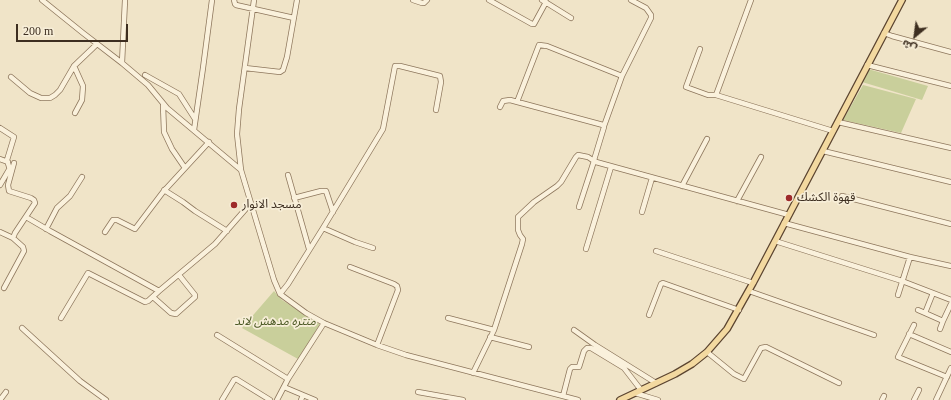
<!DOCTYPE html>
<meta charset="utf-8">
<style>
body{margin:0}
#map{position:relative;width:951px;height:400px;overflow:hidden;background:#f0e4c8;font-family:"Times New Roman","Noto Sans Arabic",serif}
canvas{display:block}
.north{position:absolute;left:895px;top:16px;width:40px;height:40px;-webkit-text-stroke:3px #f7eed8;paint-order:stroke;rotate:209deg;font-size:11px;font-weight:700;line-height:16px;text-align:center;color:#3d2e20}
.north::after{content:'';display:block;margin:auto;width:14px;height:18px;background:#3d2e20;clip-path:polygon(50% 0,100% 100%,50% 72%,0 100%)}
.scale{position:absolute;left:16px;top:24px;width:112px;height:18px;box-sizing:border-box;border:2px solid #3d2e20;border-top:0;padding-left:5px;font-size:12px;line-height:14px;white-space:nowrap;color:#3d2e20;-webkit-text-stroke:3px #f7eed8;paint-order:stroke}
</style>
<div id="map">
<canvas width="951" height="400"></canvas>
<div class="north">ش</div>
<div class="scale">200 m</div>
</div>
<script>
const context = document.querySelector('canvas').getContext('2d');
context.lineJoin = 'round';
function fillPath(path, color) {
  context.fillStyle = color;
  context.fill(path, 'evenodd');
}
function poly(rows) {
  const path = new Path2D();
  for (const r of rows) {
    path.moveTo(r[0], r[1]);
    for (let i = 2; i < r.length; i += 2) path.lineTo(r[i], r[i + 1]);
  }
  return path;
}
function trace(path, color, width, dash) {
  context.strokeStyle = color;
  context.lineWidth = width;
  context.lineCap = dash ? 'butt' : 'round';
  context.setLineDash(dash || []);
  context.stroke(path);
}
function write(font, color, halo, rows, align = 'center') {
  context.font = font + ' "Times New Roman","Noto Sans Arabic",serif';
  context.lineWidth = 3.5;
  context.setLineDash([]);
  context.textBaseline = 'middle';
  context.strokeStyle = halo;
  context.fillStyle = color;
  for (const [text, x, y, turn = 0] of rows) {
    context.save();
    context.translate(x, y);
    context.rotate((+turn || 0) * Math.PI / 180);
    context.textAlign = isNaN(turn) ? turn : align;
    if (halo) context.strokeText(text, 0, 0);
    context.fillText(text, 0, 0);
    context.restore();
  }
}
fillPath(poly([
 [868,69,928,86,922,100,862,82],
 [863,85,916,99,901,133,843,120],
 [274,291,282,300,320,324,298,359,242,328]
]), '#c9cf9b');
const minor = poly([
 [42,0,83,33,122,63],
 [125,0,122,63,148,85,167,108,241,170],
 [234,0,235,4,236,5,294,18],
 [254,0,239,109,237,134,241,170,274,280,280,294,306,313,324,323,377,345,406,355,578,400],
 [413,0,422,3,424,3,427,0],
 [489,0,532,24,534,24,546,2],
 [542,0,571,18],
 [751,0,716,95,833,131],
 [884,33,892,36,951,52],
 [700,49,686,87,708,95,716,95],
 [867,65,951,86],
 [74,66,83,86,82,100,75,113],
 [245,68,280,72,283,70,287,57,297,0],
 [145,75,179,94,195,119],
 [11,77,30,93,41,98,50,98,55,95,60,90,74,66,97,44],
 [517,102,539,45,547,46,622,76],
 [163,105,164,132,172,149,185,168],
 [500,107,503,101,510,100,603,125,604,127,594,160,596,162,789,215],
 [838,122,951,148],
 [604,126,622,76,651,18,651,15,646,8,631,0],
 [0,128,14,137,7,160,11,173],
 [194,130,203,68,212,0],
 [823,151,951,182],
 [0,159,8,162],
 [288,175,309,249],
 [0,185,10,168],
 [682,186,707,139],
 [164,190,183,202,195,211,227,231],
 [842,196,951,224],
 [294,198,321,191,326,191,333,212],
 [737,201,761,157],
 [642,212,652,178],
 [26,217,50,231,159,291,215,244,251,203],
 [784,223,910,257,951,266],
 [323,228,355,242,373,248],
 [46,229,57,208,70,196,82,177],
 [0,232,13,238,23,247,24,251,4,288],
 [105,232,113,220,117,220,135,229,163,192,209,142],
 [13,238,15,233,35,203,34,200,31,198,9,191,8,185,14,163],
 [775,241,902,281,951,300],
 [586,249,611,167],
 [656,251,753,283],
 [350,267,394,284,397,286,398,290,377,345],
 [749,291,874,335],
 [933,293,925,313,943,321,951,304],
 [280,294,288,284,323,228,383,129,395,66,400,66,440,76,441,82,436,110],
 [898,295,910,257],
 [153,297,171,313,176,314,195,297,195,295,179,275],
 [918,310,925,313],
 [649,315,661,284,663,283,739,310],
 [61,318,88,273,145,302,148,301,159,291],
 [448,318,494,330],
 [914,325,898,357,947,377],
 [22,328,80,381,106,400],
 [940,329,943,321],
 [574,330,595,345,656,383],
 [909,334,951,352],
 [217,335,288,379,324,323],
 [490,337,529,347],
 [707,352,734,374,744,379,761,348,766,347,839,383],
 [473,373,494,330,522,244,523,239,520,235,518,230,518,217,534,202,557,186,561,182,576,157,578,155,588,157,594,161,579,207],
 [284,387,303,395],
 [418,392,463,400],
 [635,393,658,400],
 [563,396,570,369,572,367,579,367,584,351,587,348,591,348,624,368,641,390],
 [0,400,6,392],
 [222,400,234,380,236,379,270,400],
 [277,400,288,379],
 [301,400,303,395,315,400],
 [882,400,884,396],
 [914,400,919,390],
 [936,400,951,368]
]);
const major = poly([
 [620,400,675,374,692,364,707,352,727,329,753,283,902,0]
]);
trace(minor, '#8d765c', 6);
trace(major, '#5b4430', 8);
trace(minor, '#faf1dc', 4.5);
trace(major, '#f3d9a0', 5.5);
for (const [x, y, r, color] of [
 [789,198,4,"#9e2a2b"],
 [234,205,4,"#9e2a2b"]
]) {
  const dot = new Path2D();
  dot.arc(x, y, r, 0, 2 * Math.PI);
  context.fillStyle = color;
  context.fill(dot);
  trace(dot, '#f7eed8', 1.5);
}
write('12px', '#3d2e20', '#f7eed8', [
 ["قهوة الكشك",797,198],
 ["مسجد الانوار",242,205]
], 'left');
write('italic 12px', '#4d5a26', '#f7eed8', [
 ["منتره مدهش لاند",275,322]
]);
</script>
